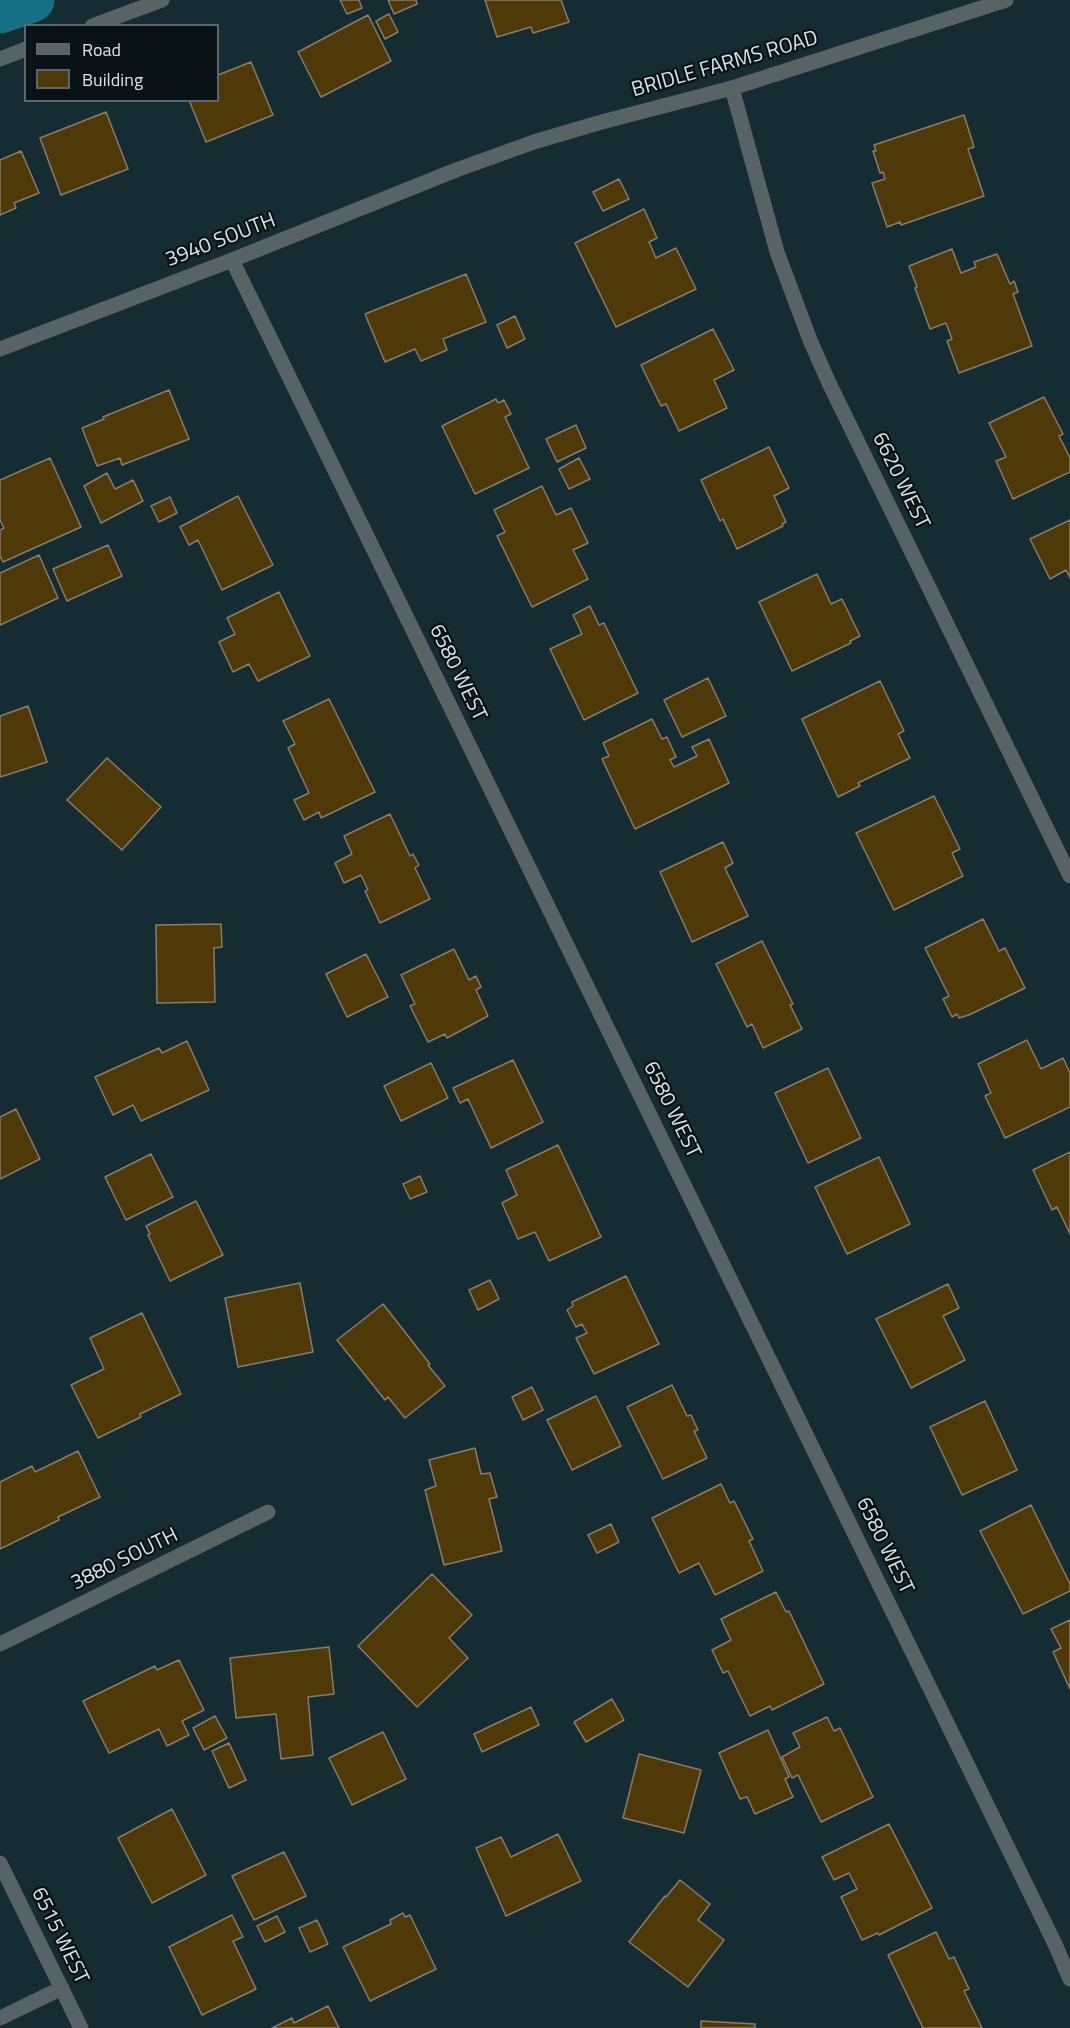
<!DOCTYPE html>
<style>
body{margin:0}
#map{position:relative;width:1070px;height:2028px;overflow:hidden;background:#152c33;font-family:"Titillium Web",sans-serif}
canvas{display:block}
.legend{position:absolute;left:24px;top:24px;width:195px;height:78px;box-sizing:border-box;background:#091316;border:2px solid #5b676a;margin:0;padding:8px 10px;list-style:none;font-size:18px;color:#d7e4e8}
.legend li{display:flex;align-items:center;gap:12px;height:30px}
.legend b{width:30px;border:2px solid #5b676a}
</style>
<div id="map">
<canvas width="1070" height="2028"></canvas>
<ul class="legend">
<li><b style="height:8px;background:#586366"></b>Road</li>
<li><b style="height:16px;background:#4f3908"></b>Building</li>
</ul>
</div>
<script>
const context = document.querySelector('canvas').getContext('2d');
context.lineJoin = 'round';
function poly(rows) {
  const path = new Path2D();
  for (const r of rows) {
    path.moveTo(r[0], r[1]);
    for (let i = 2; i < r.length; i += 2) path.lineTo(r[i], r[i + 1]);
  }
  return path;
}
function trace(path, color, width, dash) {
  context.strokeStyle = color;
  context.lineWidth = width;
  context.lineCap = dash ? 'butt' : 'round';
  context.setLineDash(dash || []);
  context.stroke(path);
}
function fillPath(path, color) {
  context.fillStyle = color;
  context.fill(path, 'evenodd');
}
function write(font, color, halo, rows, align = 'center') {
  context.font = font + ' "Titillium Web",sans-serif';
  context.lineWidth = 4.5;
  context.setLineDash([]);
  context.textBaseline = 'middle';
  context.strokeStyle = halo;
  context.fillStyle = color;
  for (const [text, x, y, turn = 0] of rows) {
    context.save();
    context.translate(x, y);
    context.rotate((+turn || 0) * Math.PI / 180);
    context.textAlign = isNaN(turn) ? turn : align;
    if (halo) context.strokeText(text, 0, 0);
    context.fillText(text, 0, 0);
    context.restore();
  }
}
trace(poly([
 [0,11,32,0]
]), '#137085', 45);
const building = poly([
 [340,0,359,0,362,8,347,14,340,0],
 [388,0,416,0,417,4,394,14,388,0],
 [485,0,561,0,569,22,533,33,531,27,497,37,485,0],
 [389,14,398,32,385,39,376,21,389,14],
 [368,15,391,61,321,97,298,52,368,15],
 [251,62,273,115,206,142,189,100,218,100,218,75,251,62],
 [106,112,128,169,61,195,40,138,106,112],
 [964,115,974,147,968,149,984,196,901,225,900,222,887,227,872,183,885,179,883,172,880,173,873,151,876,151,874,145,964,115],
 [21,151,39,193,14,203,16,208,0,215,0,160,21,151],
 [619,179,629,199,603,211,593,192,619,179],
 [644,209,657,238,649,242,656,258,676,248,696,289,616,327,575,243,644,209],
 [952,249,961,273,976,267,974,262,997,254,1010,284,1014,281,1018,292,1013,294,1032,346,959,373,947,341,952,339,946,323,930,329,915,288,917,287,909,266,952,249],
 [466,274,486,322,443,339,447,350,421,361,415,349,385,362,365,314,466,274],
 [515,316,525,339,507,348,497,325,515,316],
 [713,329,734,370,714,380,727,408,679,431,666,404,661,406,641,365,713,329],
 [169,390,189,439,122,465,120,458,97,466,82,428,104,419,103,417,169,390],
 [1044,397,1063,434,1059,436,1070,458,1070,472,1013,499,996,461,1006,457,989,423,1044,397],
 [496,399,498,403,504,400,511,414,505,417,529,468,475,494,442,426,496,399],
 [576,425,586,448,557,462,546,439,576,425],
 [769,447,789,488,774,496,786,522,782,524,783,526,737,549,723,519,720,521,701,480,769,447],
 [50,458,81,527,3,562,0,556,0,530,4,528,0,520,0,480,50,458],
 [579,458,590,479,569,489,559,469,579,458],
 [107,473,115,489,133,480,143,501,101,523,84,486,107,473],
 [542,486,556,515,571,508,588,543,573,550,588,579,532,607,497,536,505,532,494,510,542,486],
 [238,496,273,565,222,590,198,540,189,545,180,527,238,496],
 [170,497,177,513,159,522,151,506,170,497],
 [1070,520,1070,578,1066,570,1050,579,1030,539,1070,520],
 [108,545,122,576,67,601,53,569,108,545],
 [39,555,58,598,0,625,0,573,39,555],
 [817,574,831,604,842,599,860,636,850,641,851,643,792,671,759,602,817,574],
 [279,592,310,656,258,681,249,664,233,672,219,642,235,634,227,618,279,592],
 [590,606,599,625,604,623,638,693,584,720,550,649,582,634,573,615,590,606],
 [708,678,726,716,682,737,664,700,708,678],
 [880,681,904,731,898,734,910,758,858,783,860,786,838,797,802,719,880,681],
 [329,699,375,792,321,818,319,812,304,820,294,800,309,793,288,748,295,744,283,721,329,699],
 [28,706,47,762,0,777,0,716,28,706],
 [652,719,662,739,667,737,676,757,670,760,674,767,697,756,692,747,709,739,729,783,635,829,602,759,609,756,603,743,652,719],
 [107,758,161,807,122,850,67,800,107,758],
 [934,796,960,849,952,853,963,876,894,910,856,833,934,796],
 [390,814,410,856,413,854,419,865,415,868,430,899,380,923,365,891,368,890,361,875,344,883,335,863,352,854,344,836,390,814],
 [723,842,733,863,725,868,748,916,692,942,660,872,723,842],
 [983,919,999,951,1005,948,1025,988,969,1015,959,1018,957,1014,952,1017,943,999,949,996,925,948,983,919],
 [221,924,222,947,214,948,215,1002,157,1003,156,925,221,924],
 [762,941,793,1004,790,1005,802,1029,763,1048,752,1024,747,1027,716,964,762,941],
 [454,949,469,980,476,976,481,987,476,990,488,1016,447,1038,445,1034,428,1042,410,1006,415,1004,401,975,454,949],
 [366,954,388,997,347,1017,326,974,366,954],
 [1027,1040,1041,1069,1063,1058,1070,1073,1070,1107,1005,1138,985,1096,991,1093,978,1064,1027,1040],
 [187,1041,209,1090,141,1121,133,1105,113,1115,95,1077,159,1048,162,1053,187,1041],
 [513,1060,543,1122,491,1148,468,1099,460,1103,453,1088,513,1060],
 [431,1063,448,1098,401,1121,384,1086,431,1063],
 [828,1068,861,1138,808,1163,775,1093,828,1068],
 [16,1109,40,1159,0,1179,0,1117,16,1109],
 [558,1145,601,1237,549,1261,535,1232,518,1239,502,1203,517,1195,506,1170,558,1145],
 [1070,1152,1070,1234,1057,1207,1052,1210,1033,1170,1070,1152],
 [151,1154,173,1197,126,1220,105,1177,151,1154],
 [879,1157,910,1224,847,1254,815,1187,879,1157],
 [420,1176,427,1192,410,1199,403,1184,420,1176],
 [196,1201,223,1255,170,1281,148,1235,150,1234,146,1226,196,1201],
 [626,1276,659,1344,594,1374,576,1338,587,1333,582,1324,576,1327,567,1310,573,1306,572,1302,626,1276],
 [490,1280,499,1299,478,1310,469,1290,490,1280],
 [300,1283,313,1352,238,1367,225,1298,300,1283],
 [948,1284,959,1308,943,1316,965,1360,911,1388,876,1319,948,1284],
 [383,1304,430,1364,428,1365,445,1386,405,1418,388,1397,385,1400,337,1340,383,1304],
 [142,1313,181,1394,140,1414,141,1417,98,1438,71,1385,104,1369,90,1338,142,1313],
 [672,1385,687,1416,691,1415,698,1430,694,1431,707,1458,663,1479,627,1407,672,1385],
 [532,1387,543,1410,523,1420,512,1397,532,1387],
 [596,1396,621,1446,572,1470,547,1420,596,1396],
 [985,1401,1017,1470,962,1495,930,1427,985,1401],
 [475,1448,481,1474,490,1473,497,1497,489,1499,502,1551,444,1565,425,1490,436,1486,429,1460,475,1448],
 [78,1451,100,1497,58,1517,59,1520,0,1549,0,1482,32,1466,35,1472,78,1451],
 [721,1484,730,1503,734,1501,753,1539,749,1541,763,1571,715,1595,699,1563,679,1573,652,1518,721,1484],
 [1031,1505,1070,1584,1070,1591,1023,1614,980,1531,1031,1505],
 [611,1524,619,1542,597,1553,588,1535,611,1524],
 [432,1574,472,1615,449,1638,468,1658,417,1707,358,1646,432,1574],
 [776,1592,786,1612,789,1611,824,1684,772,1710,770,1706,750,1716,728,1671,723,1673,712,1650,731,1640,721,1619,776,1592],
 [1070,1620,1070,1689,1053,1652,1061,1648,1051,1629,1070,1620],
 [329,1647,334,1694,308,1697,313,1755,281,1759,276,1714,236,1718,230,1658,329,1647],
 [179,1660,204,1710,182,1721,189,1735,167,1746,159,1729,109,1753,83,1701,155,1666,157,1670,179,1660],
 [612,1699,624,1720,586,1742,574,1722,612,1699],
 [531,1707,539,1725,482,1752,474,1734,531,1707],
 [215,1716,227,1738,204,1750,193,1728,215,1716],
 [827,1717,834,1731,840,1728,873,1797,821,1822,798,1775,792,1778,782,1757,800,1747,793,1733,827,1717],
 [768,1730,789,1777,785,1779,793,1797,755,1814,747,1797,740,1799,719,1753,768,1730],
 [383,1732,406,1779,352,1805,329,1758,383,1732],
 [229,1743,246,1780,229,1788,212,1751,229,1743],
 [639,1754,701,1770,684,1833,623,1818,639,1754],
 [172,1809,206,1875,152,1903,118,1838,172,1809],
 [889,1824,932,1908,879,1935,878,1933,862,1940,841,1897,857,1889,849,1873,834,1880,822,1857,889,1824],
 [558,1834,581,1881,506,1916,476,1848,501,1837,511,1857,558,1834],
 [284,1852,306,1896,254,1920,232,1876,284,1852],
 [680,1880,710,1904,698,1920,724,1940,688,1987,629,1942,665,1896,666,1897,680,1880],
 [403,1913,405,1917,410,1915,436,1969,370,2001,343,1947,391,1924,390,1920,403,1913],
 [232,1915,243,1937,233,1941,256,1989,202,2015,169,1947,232,1915],
 [277,1916,285,1932,265,1942,257,1926,277,1916],
 [317,1920,328,1944,310,1952,299,1928,317,1920],
 [936,1932,949,1959,954,1957,969,1989,964,1991,982,2028,923,2028,888,1955,936,1932],
 [328,2006,339,2028,272,2028,292,2018,294,2023,328,2006],
 [701,2021,755,2024,755,2028,701,2028,701,2021]
]);
fillPath(building, '#4f3908');
trace(building, '#887d6a', 1.5);
trace(poly([
 [92,26,162,0],
 [0,59,26,49],
 [732,88,777,252,810,340,829,383,1070,876],
 [232,260,1055,1944,1070,1979],
 [0,349,232,260,456,170,534,142,598,123,732,88,1006,0],
 [0,1644,268,1512],
 [0,1863,81,2028],
 [0,2018,62,1988]
]), '#586366', 15);
write('21px', '#d7e4e8', '#091316', [
 ["BRIDLE FARMS ROAD",725,65,-16],
 ["3940 SOUTH",221,241,-21],
 ["6620 WEST",900,481,64],
 ["6580 WEST",457,673,64],
 ["6580 WEST",671,1110,64],
 ["6580 WEST",884,1546,64],
 ["3880 SOUTH",125,1560,-26],
 ["6515 WEST",59,1936,64]
]);
</script>
